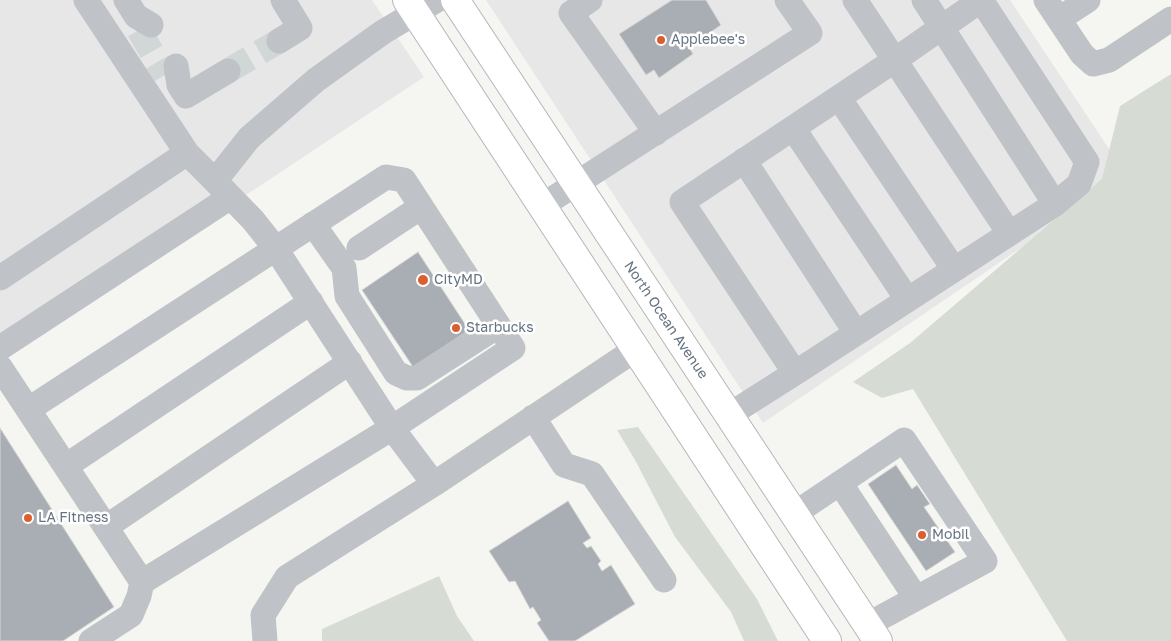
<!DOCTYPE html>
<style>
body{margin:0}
canvas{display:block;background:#f5f6f2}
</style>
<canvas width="1171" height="641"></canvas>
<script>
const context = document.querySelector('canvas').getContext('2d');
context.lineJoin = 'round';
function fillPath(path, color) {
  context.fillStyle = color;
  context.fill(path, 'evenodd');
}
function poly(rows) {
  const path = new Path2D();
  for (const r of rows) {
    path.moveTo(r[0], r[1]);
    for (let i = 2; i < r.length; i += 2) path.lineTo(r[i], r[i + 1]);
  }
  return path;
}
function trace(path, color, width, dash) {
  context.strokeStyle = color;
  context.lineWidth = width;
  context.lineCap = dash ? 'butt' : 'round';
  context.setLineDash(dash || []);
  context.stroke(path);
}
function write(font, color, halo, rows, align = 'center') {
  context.font = font + ' "Golos Text",sans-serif';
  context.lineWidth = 5;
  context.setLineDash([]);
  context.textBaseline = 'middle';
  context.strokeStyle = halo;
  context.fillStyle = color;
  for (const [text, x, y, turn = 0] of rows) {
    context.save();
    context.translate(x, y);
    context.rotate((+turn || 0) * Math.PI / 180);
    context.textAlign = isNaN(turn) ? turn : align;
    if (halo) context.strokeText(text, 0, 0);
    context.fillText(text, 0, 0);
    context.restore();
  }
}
fillPath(poly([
 [0,0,372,0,424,77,0,358],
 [486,0,1010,0,1127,176,763,423]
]), '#e6e7e6');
fillPath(poly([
 [1171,74,1171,641,1067,641,913,389,882,398,853,382,910,343,1102,179,1120,106],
 [638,427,757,599,778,641,744,641,731,612,675,537,635,460,617,430],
 [439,576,457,616,474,641,322,641,322,629]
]), '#d6dcd4');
const building = poly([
 [672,0,706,0,721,25,689,47,693,54,659,78,654,70,646,75,619,34,672,0],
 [418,252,469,330,413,367,362,290,418,252],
 [0,428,114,607,63,641,0,641,0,428],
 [896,465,912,489,917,485,930,504,924,507,955,552,926,571,868,484,896,465],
 [568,501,591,538,583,543,587,548,591,546,601,561,598,564,602,571,611,565,635,604,575,641,549,641,537,623,541,620,533,607,530,609,515,581,509,582,489,551,568,501]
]);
fillPath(building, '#a8aeb4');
trace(building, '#d7d7d5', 1);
trace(poly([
 [139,30,165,75],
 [228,71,279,41]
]), '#d1d6d6', 25, [25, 12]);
const highway = poly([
 [407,0,827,641],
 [455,0,878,641]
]);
trace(highway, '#b4b7ba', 30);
trace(poly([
 [86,0,187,153,215,181],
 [126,0,136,16,151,25],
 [437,0,383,32,316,80,249,138,215,181,253,220,276,249,392,428,434,484,636,349],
 [590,0,571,13,656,133],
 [855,0,1009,233],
 [924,0,1055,204],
 [981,0,1087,162,1079,184,1055,204,795,373,682,202,895,60,981,0],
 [1046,0,1082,54,1093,64,1109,60,1171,19],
 [1059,19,1088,0],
 [279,41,300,28,283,0],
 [176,66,179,85,186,96,228,71],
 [839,98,953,268],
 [793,128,907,299],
 [744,160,856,333],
 [543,205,810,33,787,0],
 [313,224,344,268,347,296,396,373,407,378,417,378,498,326],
 [359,248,421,207],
 [0,278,187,153],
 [0,348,229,198],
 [0,367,142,582,139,596,131,615,91,641],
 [29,409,386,177,404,180,513,348,392,428,142,582],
 [729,415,795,373],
 [533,417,564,465,592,474,664,580],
 [66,466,311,302],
 [840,483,916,598],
 [794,514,904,440,985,561,867,625],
 [106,527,350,362],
 [265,641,263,615,287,577,434,484]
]), '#bfc2c6', 25);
trace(highway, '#fff', 28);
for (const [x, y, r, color] of [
 [661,40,5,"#da5e2e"],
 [423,280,6,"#da5e2e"],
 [456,328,5,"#da5e2e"],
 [28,518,5,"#da5e2e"],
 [922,535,5,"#da5e2e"]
]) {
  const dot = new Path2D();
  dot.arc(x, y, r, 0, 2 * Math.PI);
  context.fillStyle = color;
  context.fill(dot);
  trace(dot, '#fff', 2);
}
write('14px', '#667482', '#fff', [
 ["Applebee's",671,40],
 ["CityMD",434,280],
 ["Starbucks",466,328],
 ["LA Fitness",38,518],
 ["Mobil",932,535]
], 'left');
write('14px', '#667482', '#fff', [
 ["North Ocean Avenue",666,320,56]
]);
</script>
